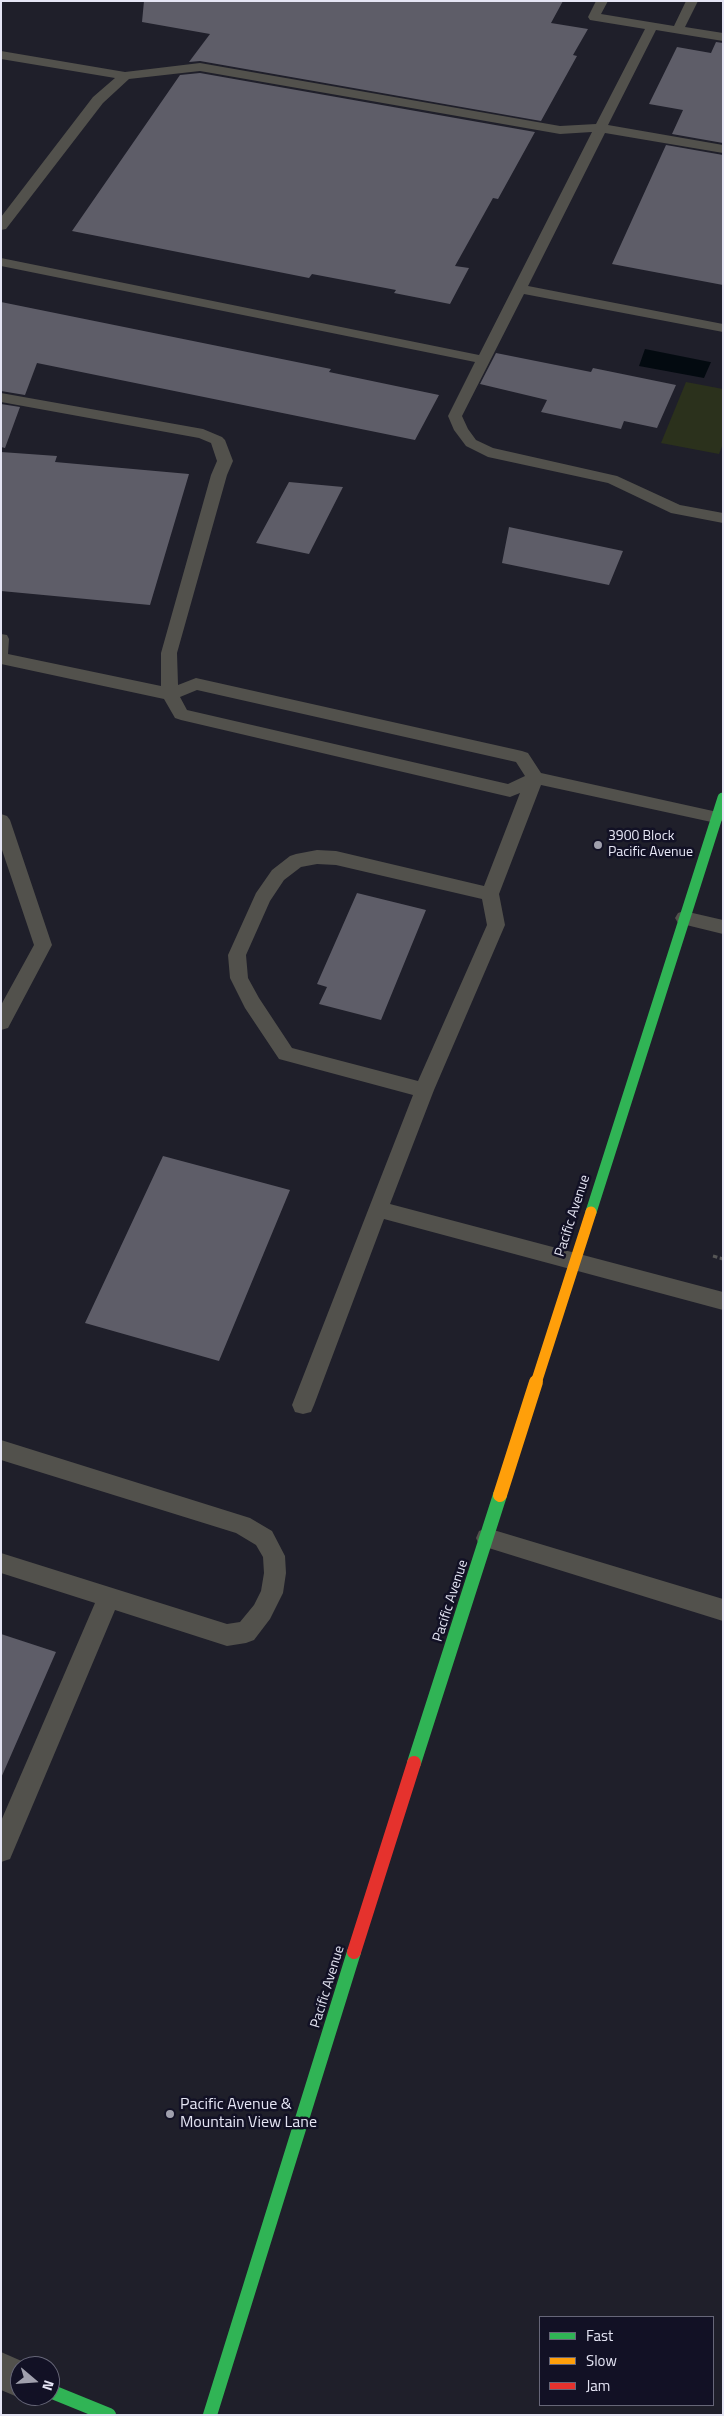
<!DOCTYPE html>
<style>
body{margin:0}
#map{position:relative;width:724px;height:2416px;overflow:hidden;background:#1f1f2a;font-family:"Titillium Web",sans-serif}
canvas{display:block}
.frame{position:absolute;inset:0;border:2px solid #e5e5f4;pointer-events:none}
.legend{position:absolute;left:539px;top:2316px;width:175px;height:90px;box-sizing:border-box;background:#121125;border:1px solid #666678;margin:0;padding:6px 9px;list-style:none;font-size:15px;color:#e5e5f4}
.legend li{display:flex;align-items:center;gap:10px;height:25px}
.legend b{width:25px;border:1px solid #666678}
.north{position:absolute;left:10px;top:2356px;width:50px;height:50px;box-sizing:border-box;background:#121125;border:1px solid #666678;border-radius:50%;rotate:108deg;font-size:14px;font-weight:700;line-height:20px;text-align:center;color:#e5e5f4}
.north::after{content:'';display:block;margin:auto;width:18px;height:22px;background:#a0a0ad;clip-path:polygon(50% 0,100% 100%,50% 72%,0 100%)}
</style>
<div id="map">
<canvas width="724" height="2416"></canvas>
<div class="frame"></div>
<ul class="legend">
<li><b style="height:6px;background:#30b455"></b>Fast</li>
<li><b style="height:6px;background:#ff9f0a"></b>Slow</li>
<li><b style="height:6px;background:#e5322d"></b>Jam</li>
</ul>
<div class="north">N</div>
</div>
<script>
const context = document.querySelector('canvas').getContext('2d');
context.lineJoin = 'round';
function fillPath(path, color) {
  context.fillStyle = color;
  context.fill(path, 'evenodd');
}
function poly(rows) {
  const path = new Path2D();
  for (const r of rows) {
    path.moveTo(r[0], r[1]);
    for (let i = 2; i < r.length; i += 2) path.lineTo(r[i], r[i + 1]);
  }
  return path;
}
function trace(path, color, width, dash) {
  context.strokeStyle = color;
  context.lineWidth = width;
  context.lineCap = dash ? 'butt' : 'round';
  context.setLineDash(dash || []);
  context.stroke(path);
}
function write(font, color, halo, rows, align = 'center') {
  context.font = font + ' "Titillium Web",sans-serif';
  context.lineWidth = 5;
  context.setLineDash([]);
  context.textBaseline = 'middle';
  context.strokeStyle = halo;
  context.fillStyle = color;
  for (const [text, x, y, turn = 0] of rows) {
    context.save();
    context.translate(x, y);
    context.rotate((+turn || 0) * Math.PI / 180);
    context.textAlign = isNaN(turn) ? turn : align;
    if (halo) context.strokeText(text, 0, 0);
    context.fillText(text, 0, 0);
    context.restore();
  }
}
fillPath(poly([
 [686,382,723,389,723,444,719,454,661,443]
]), '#2b311c');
fillPath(poly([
 [645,349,710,362,711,362,704,378,639,366]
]), '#030a10');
fillPath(poly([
 [144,1,563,1,551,23,588,29,573,55,577,56,541,121,200,61,189,62,210,34,142,22],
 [716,42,723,43,723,143,672,134,683,110,649,104,677,47,711,53],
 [200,73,535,132,498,199,493,198,455,266,469,268,450,304,394,293,396,290,312,274,309,278,72,231,180,75],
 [666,145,723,155,723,285,612,264],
 [1,302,331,369,329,372,439,395,415,440,37,363,25,395,1,391],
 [496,353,591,372,593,368,676,385,657,428,624,421,621,429,541,412,547,400,480,384],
 [1,404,20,407,5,448,1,447],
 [1,452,57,456,55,462,189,474,150,605,1,591],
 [289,482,343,487,309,554,256,543],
 [509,527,623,551,609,585,502,563],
 [357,893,426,910,381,1020,319,1004,327,987,317,984],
 [163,1156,290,1190,219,1361,85,1323],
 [1,1634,56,1652,1,1778]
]), '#5e5d68');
trace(poly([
 [713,1256,723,1259]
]), '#565656', 3, [4.5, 2.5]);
fillPath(poly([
 [596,1,608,1,601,14,674,26,686,1,698,1,685,27,723,33,723,41,656,30,608,125,723,145,723,153,605,133,528,286,723,324,723,332,524,294,462,416,468,429,476,440,493,448,617,476,680,505,723,513,723,523,671,513,608,483,488,457,466,446,454,430,448,416,475,362,1,266,1,258,479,355,592,132,560,134,200,71,129,79,103,103,6,229,1,230,1,217,93,97,115,78,1,59,1,51,125,72,200,63,560,126,596,124,645,29,590,20,588,17,596,1],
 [1,393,203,429,222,437,225,440,233,461,227,475,177,653,178,685,196,678,522,751,528,753,541,773,722,813,722,821,716,823,541,785,499,894,505,925,434,1090,390,1204,723,1292,723,1310,384,1219,314,1405,311,1412,303,1414,295,1412,292,1405,413,1095,279,1059,245,1008,230,978,228,955,256,893,272,870,290,856,296,854,317,850,336,851,484,886,520,793,510,797,181,720,175,718,164,699,1,664,1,634,7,635,9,639,8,654,161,686,161,653,211,475,217,461,211,443,199,438,1,402,1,393],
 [197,690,516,762,525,776,508,784,187,710,180,697,197,690],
 [317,864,336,865,482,899,487,925,418,1081,292,1048,259,998,248,978,246,955,270,901,284,880,301,867,317,864],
 [1,814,7,816,10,820,52,945,8,1028,1,1030,1,1005,34,945,1,847,1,814],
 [684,911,723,920,723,934,678,923,675,918,678,913,684,911],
 [1,1440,250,1518,272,1531,285,1556,286,1573,283,1593,270,1619,254,1640,246,1643,227,1646,115,1610,10,1859,1,1862,1,1821,95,1603,1,1573,1,1553,227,1624,240,1622,254,1605,261,1591,264,1573,263,1557,256,1545,236,1533,1,1460,1,1440],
 [487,1528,723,1599,723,1621,479,1545,476,1538,479,1531,487,1528]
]), '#52514c');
fillPath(poly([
 [1,2352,33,2366,20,2366,20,2396,25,2396,20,2398,1,2390,1,2352]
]), '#52514c');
trace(poly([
 [591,1212,723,798]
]), '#30b455', 11);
trace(poly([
 [414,1763,500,1495],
 [50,2391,109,2415],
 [210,2415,354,1952]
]), '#30b455', 14);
trace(poly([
 [536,1383,591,1212]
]), '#ff9f0a', 11);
trace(poly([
 [500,1495,536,1382]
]), '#ff9f0a', 14);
trace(poly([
 [354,1952,414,1763]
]), '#e5322d', 14);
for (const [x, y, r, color] of [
 [598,845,5,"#a0a0ad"],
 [170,2114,5,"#a0a0ad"]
]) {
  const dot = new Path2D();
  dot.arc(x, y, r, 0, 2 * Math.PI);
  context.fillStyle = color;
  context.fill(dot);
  trace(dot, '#121125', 2);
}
write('14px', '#e5e5f4', '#121125', [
 ["3900 Block",608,837],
 ["Pacific Avenue",608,853]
], 'left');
write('14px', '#e5e5f4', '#121125', [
 ["Pacific Avenue",573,1216,-72],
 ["Pacific Avenue",451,1601,-72],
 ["Pacific Avenue",328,1987,-73]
]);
write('16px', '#e5e5f4', '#121125', [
 ["Pacific Avenue &",180,2105],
 ["Mountain View Lane",180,2123]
], 'left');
</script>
